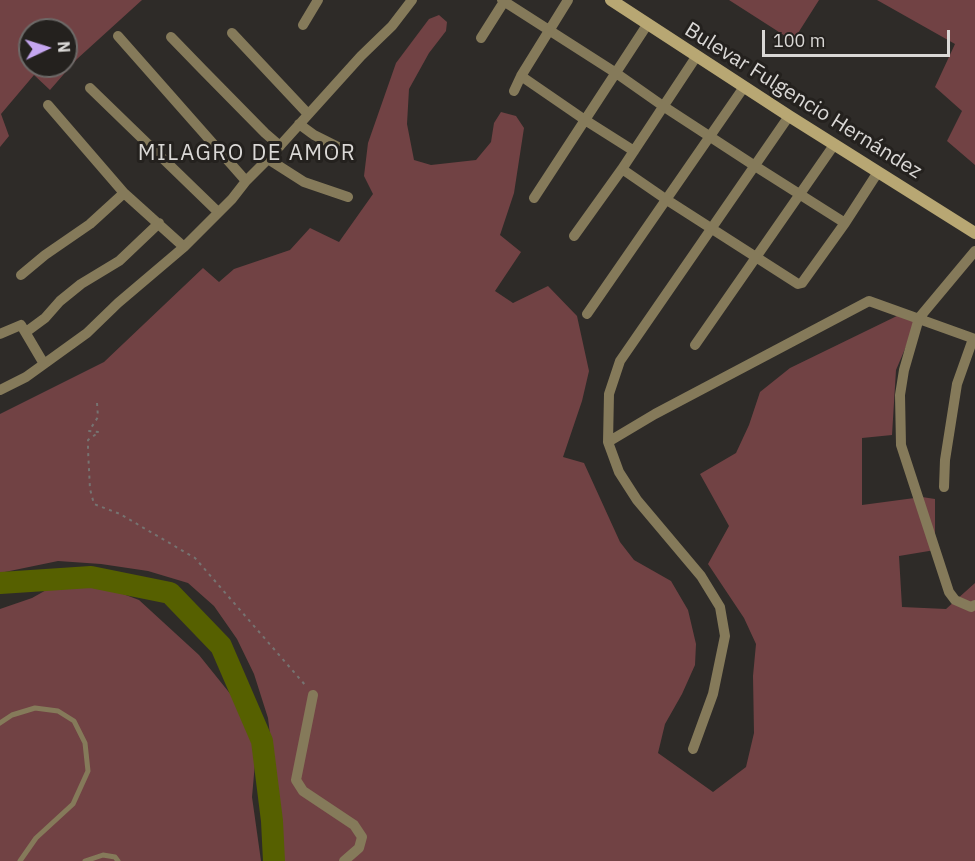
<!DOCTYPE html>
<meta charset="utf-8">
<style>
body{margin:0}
#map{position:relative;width:975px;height:861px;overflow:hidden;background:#2e2b28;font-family:"IBM Plex Sans",sans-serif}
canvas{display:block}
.north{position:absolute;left:18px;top:18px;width:60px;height:60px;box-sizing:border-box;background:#24211e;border:2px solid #6d6a68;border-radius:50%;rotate:86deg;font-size:16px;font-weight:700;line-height:24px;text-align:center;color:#dad8d6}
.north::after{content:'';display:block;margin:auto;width:21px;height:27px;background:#c5a6f0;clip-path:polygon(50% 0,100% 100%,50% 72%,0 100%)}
.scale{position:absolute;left:762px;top:30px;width:188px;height:27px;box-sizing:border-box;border:3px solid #dad8d6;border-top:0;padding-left:8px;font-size:18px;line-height:21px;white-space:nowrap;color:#dad8d6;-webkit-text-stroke:4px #24211e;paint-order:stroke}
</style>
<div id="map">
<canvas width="975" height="861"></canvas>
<div class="north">N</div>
<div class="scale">100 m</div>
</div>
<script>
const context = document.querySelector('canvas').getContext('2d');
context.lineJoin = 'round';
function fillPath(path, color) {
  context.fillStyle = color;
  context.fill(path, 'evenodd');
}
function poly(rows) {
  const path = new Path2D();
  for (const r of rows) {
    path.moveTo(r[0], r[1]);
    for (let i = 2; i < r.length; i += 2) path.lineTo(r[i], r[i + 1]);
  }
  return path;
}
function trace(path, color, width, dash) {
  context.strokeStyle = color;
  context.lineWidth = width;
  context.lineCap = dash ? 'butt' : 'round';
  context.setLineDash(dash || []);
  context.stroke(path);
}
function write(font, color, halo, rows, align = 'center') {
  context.font = font + ' "IBM Plex Sans",sans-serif';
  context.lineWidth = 6;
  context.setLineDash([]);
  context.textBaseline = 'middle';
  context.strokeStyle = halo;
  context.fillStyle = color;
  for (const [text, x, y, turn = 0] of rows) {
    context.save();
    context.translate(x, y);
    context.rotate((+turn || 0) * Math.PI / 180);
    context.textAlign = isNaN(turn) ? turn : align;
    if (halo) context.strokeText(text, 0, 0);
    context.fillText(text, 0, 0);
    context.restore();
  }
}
fillPath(poly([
 [0,0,142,0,77,59,50,90,34,75,1,114,9,136,0,147],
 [30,30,66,30,66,66,30,66],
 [729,0,819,0,793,41],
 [877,0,975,0,975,165,947,141,962,111,935,87,955,44],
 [439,15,447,22,446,31,429,53,409,89,407,124,414,160,431,165,476,160,491,142,494,123,501,112,516,116,524,128,514,193,500,235,521,252,495,291,513,303,548,286,577,316,589,371,582,401,563,457,584,463,620,542,634,560,671,581,688,610,696,644,695,665,682,694,665,724,658,753,713,792,746,767,754,733,753,676,756,644,744,618,708,564,729,526,700,474,736,453,749,425,760,392,790,368,903,313,916,323,896,370,892,435,862,438,862,505,922,497,935,499,935,550,899,556,902,607,946,609,975,583,975,861,278,861,273,815,272,751,268,718,254,674,237,639,214,606,188,583,148,571,101,564,58,561,0,573,0,414,104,362,203,268,219,282,234,269,290,250,310,228,339,242,373,194,364,176,368,143,396,63,429,19],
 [81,578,139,600,199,655,236,701,249,722,255,763,252,797,261,861,0,861,0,609,32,598,57,584]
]), '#714244');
trace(poly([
 [0,583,91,577,170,593,221,646,262,741,272,821,274,861]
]), '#566000', 22);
trace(poly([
 [97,403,98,417,89,431,99,432,88,440,88,450,90,489,94,504,120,514,195,558,306,686]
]), '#767371', 2, [3, 4.5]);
trace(poly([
 [0,723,12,715,35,708,58,711,74,721,85,743,88,771,73,804,36,838,20,861],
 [85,861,103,855,115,857,118,861]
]), '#857a5a', 5);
trace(poly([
 [502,0,616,73,663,106,755,166,845,223],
 [303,25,318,0],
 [232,33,308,114],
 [118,36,246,181],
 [171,37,203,70,265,133,280,146],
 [481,38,505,0],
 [521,76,585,120,634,151],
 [90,88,218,212],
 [514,91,521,76,568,0],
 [48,105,124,193,184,247],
 [299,124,314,135,344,150],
 [268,159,304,182,348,197],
 [622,169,667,200,798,284,802,283,845,223,878,172],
 [534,198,647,25],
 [574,236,622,169,696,57],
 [975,251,919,318,904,370,900,395,901,445,949,592,955,600,971,607,975,605],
 [21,275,45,255,90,224,124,193],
 [587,314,744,87],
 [26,332,45,318,60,301,81,284,119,261,159,223],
 [0,334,21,325,44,364],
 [695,345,834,145],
 [0,390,26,377,87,333,118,303,184,247,232,199,246,181,268,159,361,56,392,26,412,0],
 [608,442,655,414,869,301,975,339],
 [944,487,945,460,957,384,973,339],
 [313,695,296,780,303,791,354,825,362,837,359,848,344,861],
 [693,749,713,694,725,636,720,607,701,576,637,500,619,472,608,442,609,394,620,361,789,116]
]), '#857a5a', 10);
trace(poly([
 [611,0,789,116,975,233]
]), '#b8a773', 12);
write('21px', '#dad8d6', '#24211e', [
 ["Bulevar Fulgencio Hernández",803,101,32]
]);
context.letterSpacing = '1.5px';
write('22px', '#dad8d6', '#24211e', [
 ["MILAGRO DE AMOR",247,154]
]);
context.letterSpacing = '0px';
</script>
